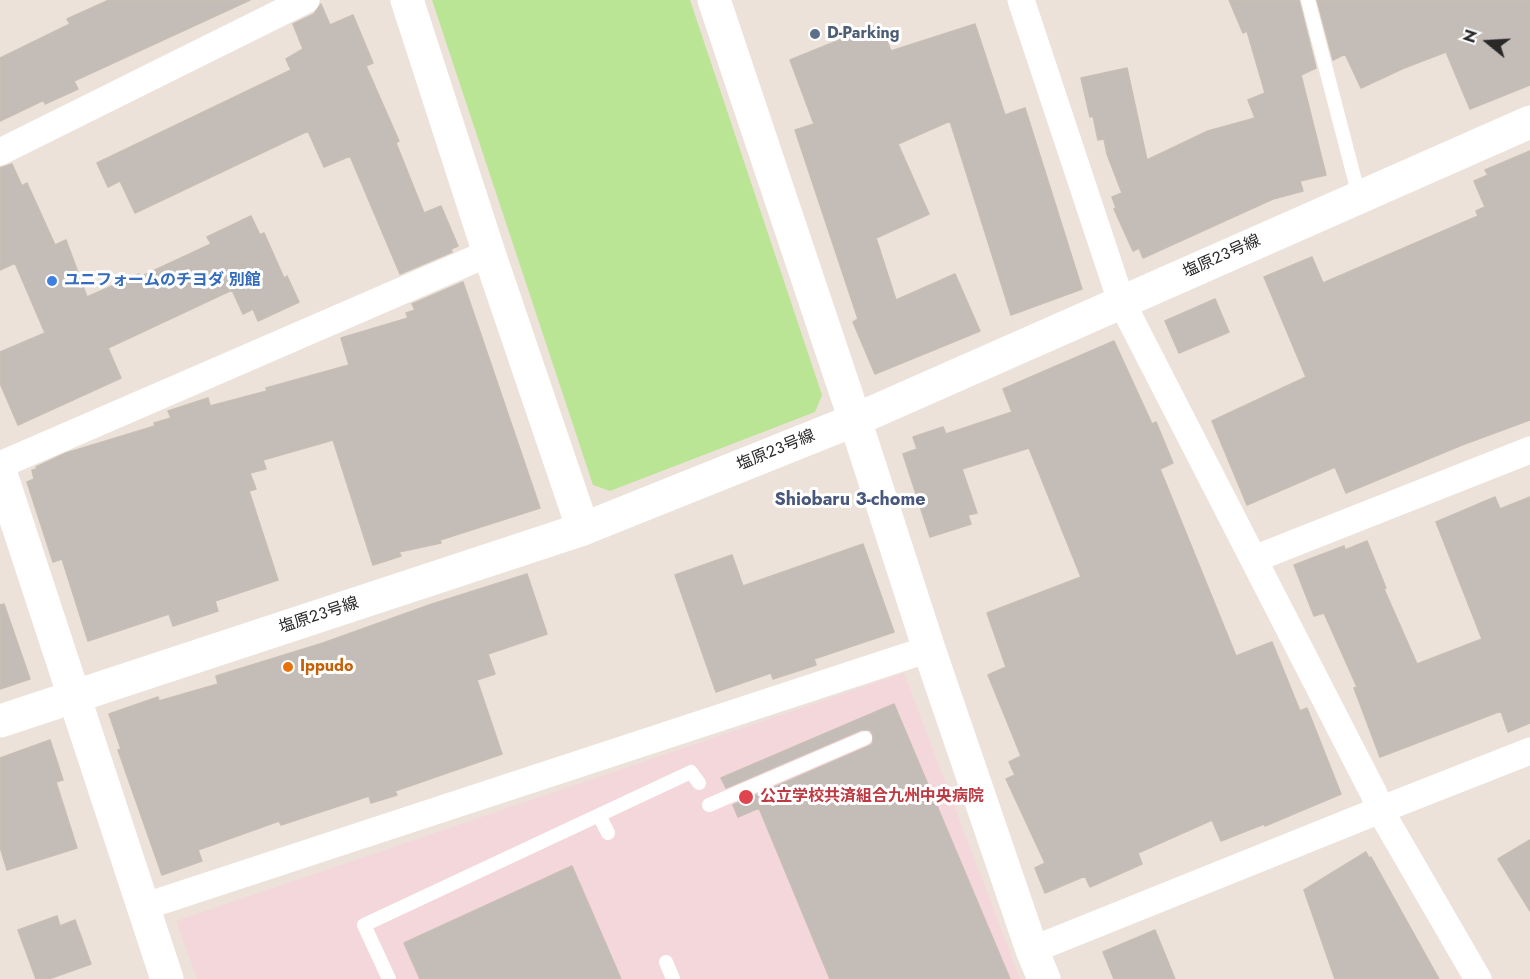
<!DOCTYPE html>
<meta charset="utf-8">
<style>
body{margin:0}
#map{position:relative;width:1530px;height:979px;overflow:hidden;background:#ece2da;font-family:Jost,sans-serif}
canvas{display:block}
.north{position:absolute;left:1458px;top:12px;width:60px;height:60px;-webkit-text-stroke:4px #fff;paint-order:stroke;rotate:288deg;font-size:16px;font-weight:700;line-height:24px;text-align:center;color:#292929}
.north::after{content:'';display:block;margin:auto;width:21px;height:27px;background:#292929;clip-path:polygon(50% 0,100% 100%,50% 72%,0 100%)}
</style>
<div id="map">
<canvas width="1530" height="979"></canvas>
<div class="north">N</div>
</div>
<script>
const context = document.querySelector('canvas').getContext('2d');
context.lineJoin = 'round';
function fillPath(path, color) {
  context.fillStyle = color;
  context.fill(path, 'evenodd');
}
function poly(rows) {
  const path = new Path2D();
  for (const r of rows) {
    path.moveTo(r[0], r[1]);
    for (let i = 2; i < r.length; i += 2) path.lineTo(r[i], r[i + 1]);
  }
  return path;
}
function trace(path, color, width, dash) {
  context.strokeStyle = color;
  context.lineWidth = width;
  context.lineCap = dash ? 'butt' : 'round';
  context.setLineDash(dash || []);
  context.stroke(path);
}
function write(font, color, halo, rows, align = 'center') {
  context.font = font + ' Jost,"Noto Sans JP",sans-serif';
  context.lineWidth = 6;
  context.setLineDash([]);
  context.textBaseline = 'middle';
  context.strokeStyle = halo;
  context.fillStyle = color;
  for (const [text, x, y, turn = 0] of rows) {
    context.save();
    context.translate(x, y);
    context.rotate((+turn || 0) * Math.PI / 180);
    context.textAlign = isNaN(turn) ? turn : align;
    if (halo) context.strokeText(text, 0, 0);
    context.fillText(text, 0, 0);
    context.restore();
  }
}
fillPath(poly([
 [904,673,1020,979,197,979,176,921]
]), '#f3d7db');
fillPath(poly([
 [432,0,690,0,822,395,815,412,610,491,593,485]
]), '#b9e594');
const building = poly([
 [109,0,250,0,74,81,78,89,45,104,44,100,0,121,0,58,70,24,67,19,109,0],
 [1229,0,1299,0,1316,68,1301,75,1326,175,1300,181,1303,191,1273,199,1143,258,1139,248,1133,251,1114,209,1116,208,1112,197,1122,193,1107,154,1104,139,1098,140,1093,116,1090,117,1081,78,1127,68,1147,160,1208,131,1255,118,1248,100,1265,93,1247,31,1243,33,1229,0],
 [1317,0,1530,0,1530,85,1470,109,1446,52,1404,68,1361,88,1345,54,1333,60,1317,0],
 [321,4,330,25,353,15,373,63,366,66,399,141,396,143,424,213,441,206,458,246,451,249,452,252,400,274,350,156,324,167,308,131,135,213,120,181,108,187,97,163,291,70,286,59,303,49,293,24,314,14,321,4],
 [975,24,1005,115,1025,108,1082,289,1011,315,950,121,898,144,929,214,876,238,896,300,955,274,980,331,875,374,853,322,858,319,795,130,814,124,790,60,874,26,880,40,886,38,891,51,975,24],
 [1530,151,1530,420,1462,445,1346,493,1335,467,1247,505,1212,421,1306,377,1264,277,1312,257,1323,283,1478,216,1476,211,1485,207,1474,181,1488,175,1485,170,1530,151],
 [12,164,22,186,27,183,55,245,66,240,87,297,139,274,140,277,211,244,207,237,251,216,260,235,264,233,284,278,287,276,299,302,258,321,253,309,243,314,232,290,108,348,121,378,18,425,0,383,0,352,45,333,15,263,0,270,0,168,12,164],
 [463,282,540,508,440,540,441,543,399,552,401,556,373,565,333,440,263,460,266,469,250,473,256,489,249,491,278,580,215,601,218,611,173,626,169,614,88,641,62,559,53,562,27,482,34,479,32,470,37,469,36,467,66,453,155,426,154,423,171,418,168,411,208,398,210,406,267,391,266,388,349,365,341,338,408,318,406,313,415,310,412,304,463,282],
 [1215,299,1229,332,1179,353,1165,321,1215,299],
 [1114,341,1152,424,1156,422,1173,463,1160,469,1236,656,1272,642,1300,711,1307,708,1341,794,1265,826,1264,824,1221,841,1212,820,1138,853,1142,864,1090,887,1085,876,1045,893,1035,868,1045,863,1006,779,1015,775,1009,762,1021,756,988,675,1006,667,987,613,1081,577,1029,448,962,469,977,513,968,515,971,524,930,537,903,454,917,449,913,437,943,427,946,434,1012,412,1003,389,1114,341],
 [1495,497,1500,509,1530,497,1530,723,1508,732,1501,711,1380,757,1354,688,1357,687,1324,613,1314,616,1294,565,1344,546,1345,550,1367,541,1386,588,1384,589,1417,664,1482,639,1436,522,1495,497],
 [863,544,894,632,814,659,816,665,773,679,771,673,716,692,675,575,732,555,743,586,863,544],
 [527,574,547,634,488,654,495,674,477,680,502,754,395,791,397,795,371,803,369,796,281,825,279,821,198,850,202,861,162,875,118,750,121,749,109,714,158,697,159,701,218,684,216,676,323,643,432,604,527,574],
 [4,604,30,679,0,689,0,605,4,604],
 [894,704,1010,979,830,979,759,808,738,817,733,805,869,746,873,743,873,735,870,730,861,730,726,788,721,778,894,704],
 [50,740,63,780,56,782,77,848,7,870,0,847,0,758,50,740],
 [1530,840,1530,911,1498,859,1530,840],
 [1366,852,1369,858,1371,857,1439,979,1335,979,1304,890,1366,852],
 [572,866,621,979,420,979,404,943,572,866],
 [57,916,60,926,75,920,91,964,49,979,36,979,18,930,57,916],
 [1155,930,1175,979,1114,979,1103,952,1155,930]
]);
fillPath(building, '#c4bcb7');
trace(building, '#c7beb4', 1.5);
trace(poly([
 [1308,0,1359,196],
 [709,805,865,738],
 [599,815,608,833],
 [666,962,673,979],
 [389,979,364,925,691,772,699,783]
]), '#fff', 14);
trace(poly([
 [1021,0,1121,301,1374,794,1380,810,1478,979],
 [0,152,306,0],
 [0,465,489,253],
 [1254,559,1530,450],
 [143,907,929,649],
 [1032,950,1380,810,1530,751]
]), '#fff', 27);
trace(poly([
 [407,0,489,253,583,529],
 [714,0,855,420,929,649,1032,950,1044,979],
 [0,471,167,979],
 [0,721,583,529,855,420,1530,122]
]), '#fff', 33);
for (const [x, y, r, color] of [
 [815,34,6,"#5c6f8a"],
 [52,281,6,"#3f7fe0"],
 [288,667,6,"#e8710a"],
 [746,797,8,"#e0444e"]
]) {
  const dot = new Path2D();
  dot.arc(x, y, r, 0, 2 * Math.PI);
  context.fillStyle = color;
  context.fill(dot);
  trace(dot, '#fff', 2);
}
write('bold 16px', '#4e5e75', '#fff', [
 ["D-Parking",827,34]
], 'left');
write('16px', '#292929', '#fff', [
 ["塩原２３号線",1222,257,-24],
 ["塩原２３号線",776,451,-22],
 ["塩原２３号線",319,616,-18]
]);
write('bold 16px', '#366cbe', '#fff', [
 ["ユニフォームのチヨダ 別館",64,281]
], 'left');
write('bold 16px', '#c56008', '#fff', [
 ["Ippudo",300,667]
], 'left');
write('bold 16px', '#be3a42', '#fff', [
 ["公立学校共済組合九州中央病院",760,797]
], 'left');
write('bold 18px', '#48577b', '#fff', [
 ["Shiobaru 3-chome",850,501]
]);
</script>
